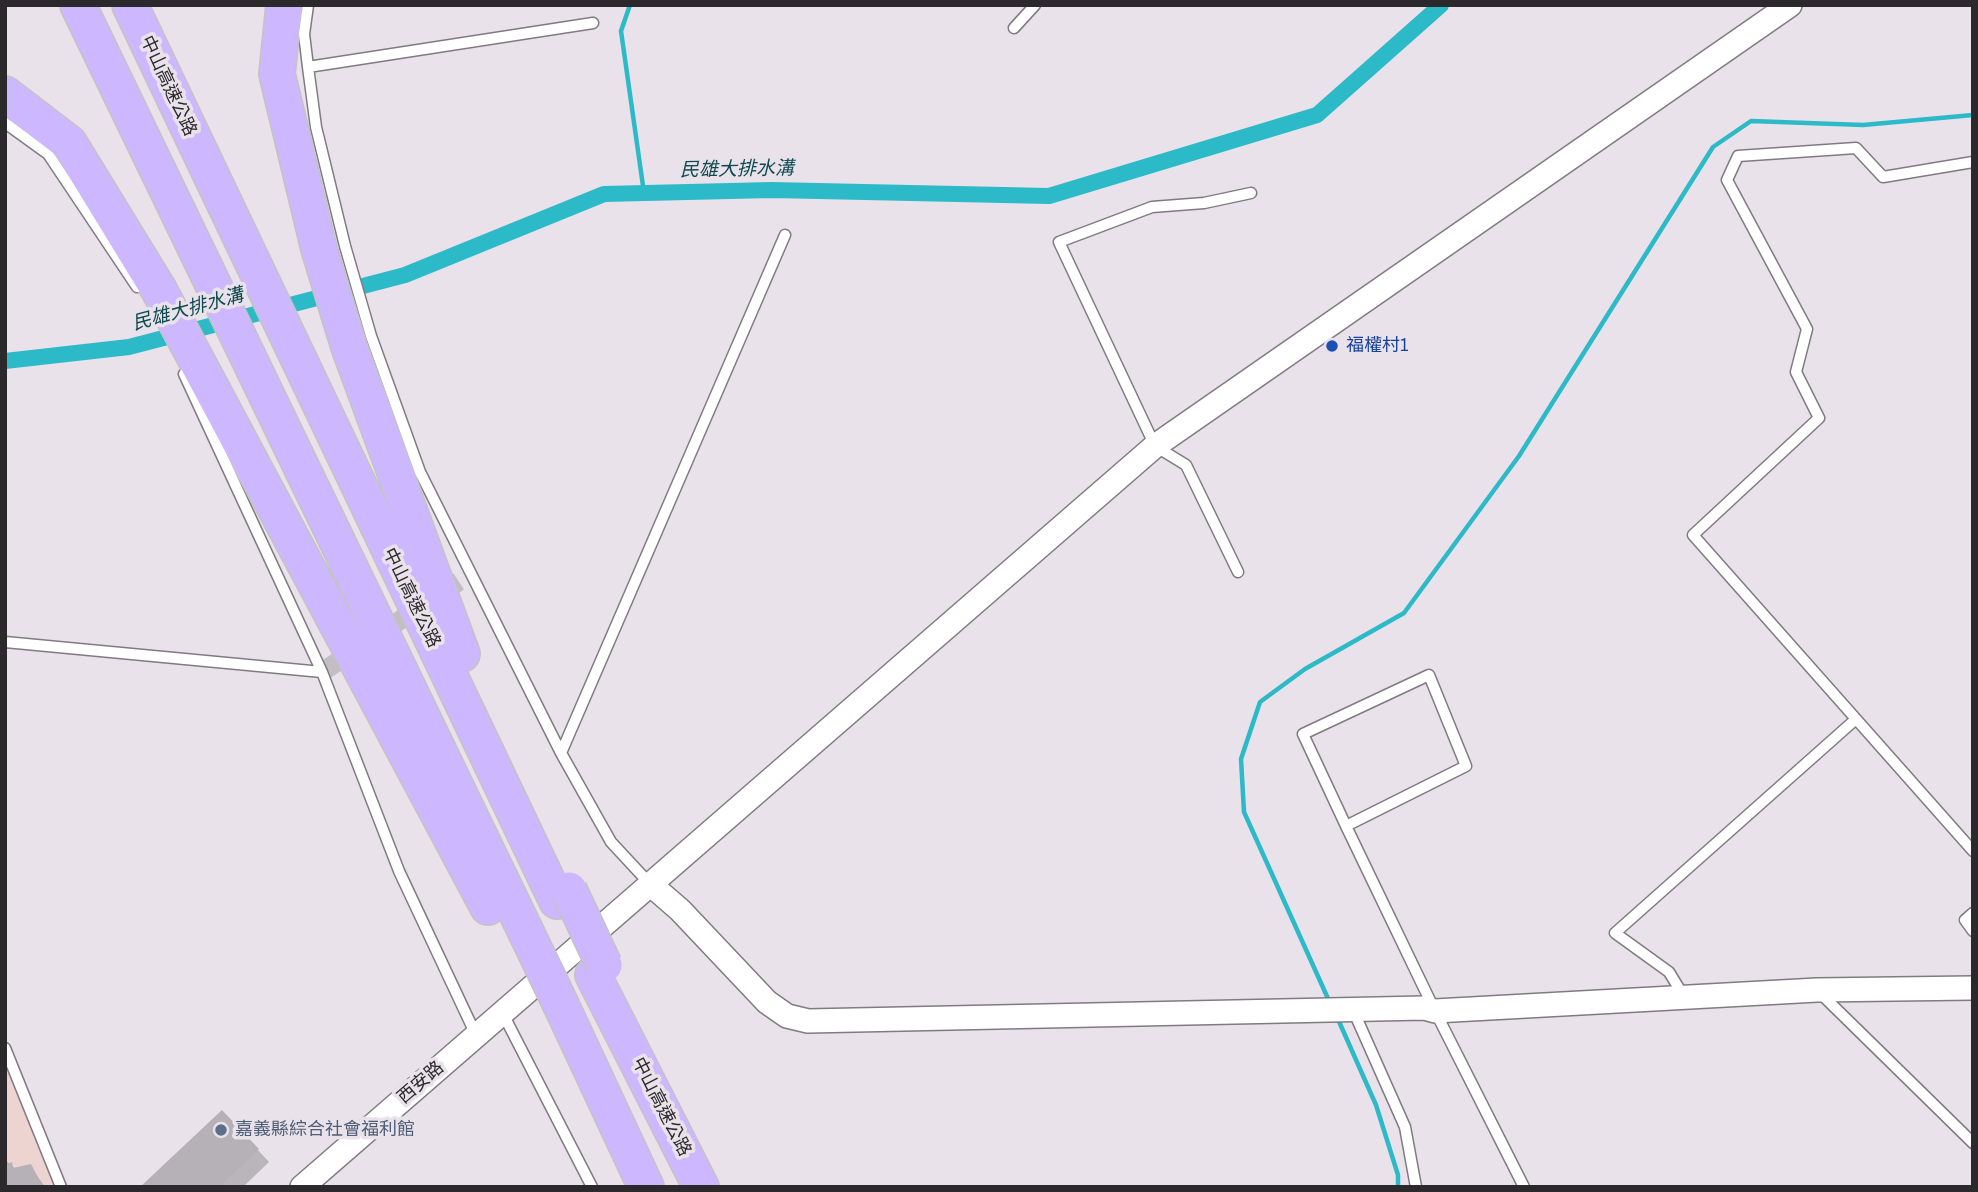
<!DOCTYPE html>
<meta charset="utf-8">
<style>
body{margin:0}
#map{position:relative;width:1978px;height:1192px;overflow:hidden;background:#e9e2ea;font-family:"Archivo Narrow",sans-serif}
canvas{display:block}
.frame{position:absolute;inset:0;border:7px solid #2c292c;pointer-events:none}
</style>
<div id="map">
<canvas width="1978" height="1192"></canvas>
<div class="frame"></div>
</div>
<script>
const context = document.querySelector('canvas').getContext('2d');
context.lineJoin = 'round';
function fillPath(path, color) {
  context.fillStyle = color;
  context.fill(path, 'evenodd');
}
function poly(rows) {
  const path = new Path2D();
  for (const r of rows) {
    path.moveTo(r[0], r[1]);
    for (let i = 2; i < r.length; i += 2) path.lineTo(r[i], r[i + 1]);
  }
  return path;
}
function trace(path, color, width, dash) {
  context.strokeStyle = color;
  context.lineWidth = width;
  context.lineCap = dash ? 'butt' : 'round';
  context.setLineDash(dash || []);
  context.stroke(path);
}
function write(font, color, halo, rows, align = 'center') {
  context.font = font + ' "Archivo Narrow","Noto Sans TC",sans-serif';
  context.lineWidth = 7;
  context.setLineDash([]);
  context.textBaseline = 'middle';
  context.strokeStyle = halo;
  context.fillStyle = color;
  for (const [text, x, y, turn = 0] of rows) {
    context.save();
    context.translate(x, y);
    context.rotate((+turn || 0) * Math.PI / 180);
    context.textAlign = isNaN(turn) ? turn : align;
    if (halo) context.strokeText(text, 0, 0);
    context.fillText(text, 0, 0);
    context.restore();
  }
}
fillPath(poly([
 [5,1061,41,1155,56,1187,5,1187]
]), '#eed4d0');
fillPath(poly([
 [234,1124,269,1162,243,1187,143,1187],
 [5,1160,16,1169,30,1166,45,1187,5,1187]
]), '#0003');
trace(poly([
 [630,5,621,31,644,193],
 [1330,1003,1244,812,1241,759,1260,702,1305,669,1404,613,1519,456,1713,147,1751,121,1863,125,1973,115],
 [1337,1017,1376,1105,1398,1175,1398,1187]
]), '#2dbac8', 4.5);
trace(poly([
 [5,361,129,347,405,275,604,194,772,190,1049,196,1317,115,1441,5]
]), '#2dbac8', 16);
fillPath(poly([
 [222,1110,259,1149,219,1187,140,1187],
 [12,1162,13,1168,31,1164,43,1187,5,1187,5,1165]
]), '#b6b0b7');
trace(poly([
 [322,672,470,574]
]), '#c3bdc4', 19, [19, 10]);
const service = poly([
 [308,5,304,34,308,67,593,23],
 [1014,28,1035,5],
 [308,67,316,127,345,246,371,336,420,472,561,753,611,842,650,884],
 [5,123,48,154,137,287],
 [1973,162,1883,177,1856,148,1738,156,1727,180,1807,329,1796,372,1819,418,1693,535,1973,851],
 [184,374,322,672,399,871,476,1035],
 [1238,572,1186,465,1155,446,1059,242,1152,207,1204,203,1251,193],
 [5,642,322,672],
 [561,753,785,235],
 [1346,826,1466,766,1429,675,1303,734,1346,826,1435,1011,1524,1187],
 [1973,913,1965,920,1973,931],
 [1820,993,1973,1143],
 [1683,995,1669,972,1615,933,1856,719],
 [1353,1010,1405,1127,1416,1187],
 [502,1012,592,1187],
 [5,1048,61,1187]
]);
const tertiary = poly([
 [650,884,680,910,767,1002,787,1016,808,1021,1424,1008,1435,1011,1817,990,1973,988],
 [302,1187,1155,446,1790,5]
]);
const motorway = poly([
 [78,5,525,930],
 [130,5,557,901],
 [284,5,277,74,319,249,349,347,462,654],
 [5,94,69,143,159,290,488,907],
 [593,975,701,1187],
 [561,1005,646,1187]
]);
trace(service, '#817a82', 13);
trace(tertiary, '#817a82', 26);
trace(motorway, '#c4c3c4', 38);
trace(service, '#fff', 10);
trace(tertiary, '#fff', 23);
trace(motorway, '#cdb8ff', 35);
const motorwayBridge = poly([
 [569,890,604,965],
 [525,930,561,1005]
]);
trace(motorwayBridge, '#c4c3c4', 38, []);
trace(motorwayBridge, '#cdb8ff', 35);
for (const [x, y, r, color] of [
 [1332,346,7,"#1a4fb4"],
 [221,1130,7,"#5c6f8a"]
]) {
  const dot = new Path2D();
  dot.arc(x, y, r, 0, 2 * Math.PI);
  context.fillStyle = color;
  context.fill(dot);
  trace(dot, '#e9e2ea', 2.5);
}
write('18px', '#2c292c', '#e9e2ea', [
 ["中山高速公路",168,86,65],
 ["中山高速公路",411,598,64],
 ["西安路",421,1083,-41],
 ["中山高速公路",661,1107,63]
]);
write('18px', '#164399', '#e9e2ea', [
 ["福權村1",1346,346]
], 'left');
write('18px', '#4e5e75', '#e9e2ea', [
 ["嘉義縣綜合社會福利館",235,1130]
], 'left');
write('italic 19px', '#0f4a50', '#e9e2ea', [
 ["民雄大排水溝",737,170,-1],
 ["民雄大排水溝",188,310,-15]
]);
</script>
